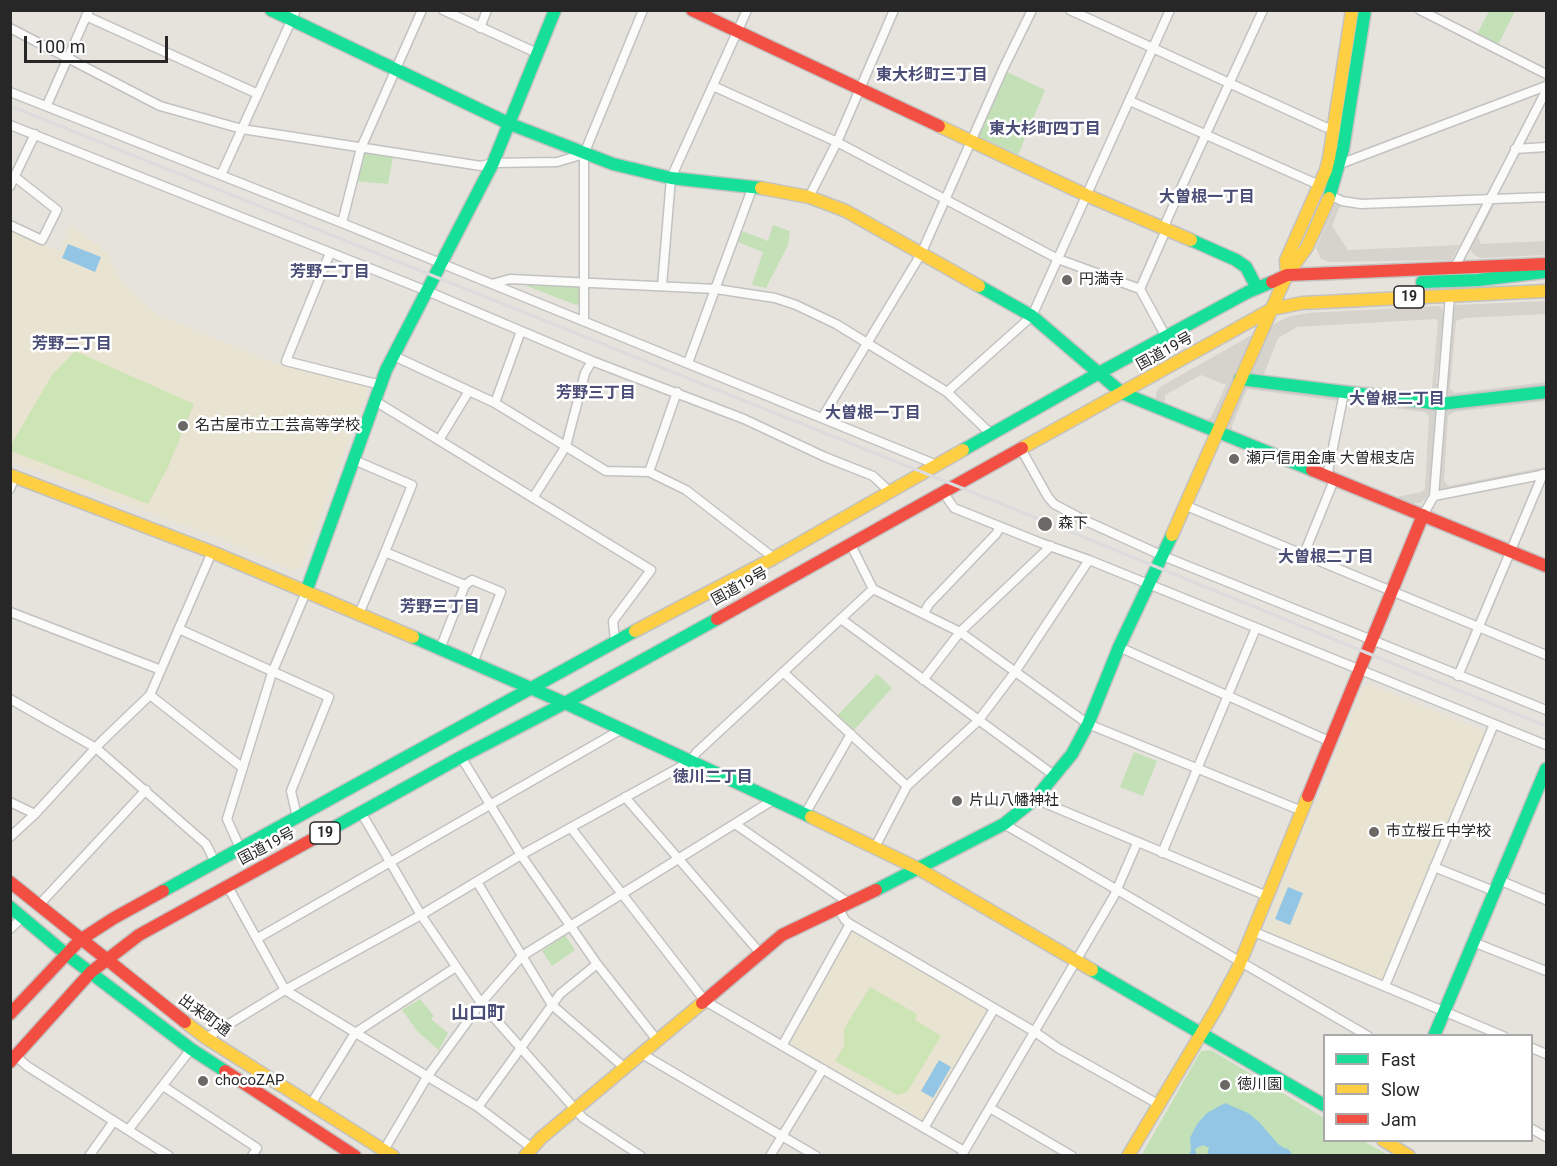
<!DOCTYPE html>
<meta charset="utf-8">
<style>
body{margin:0}
#map{position:relative;width:1557px;height:1166px;overflow:hidden;background:#e6e3dc;font-family:Roboto,sans-serif}
canvas{display:block}
.frame{position:absolute;inset:0;border:12px solid #272727;pointer-events:none}
.legend{position:absolute;left:1323px;top:1034px;width:210px;height:108px;box-sizing:border-box;background:#fff;border:2px solid #a9a9a9;margin:0;padding:8px 10px;list-style:none;font-size:18px;color:#272727}
.legend li{display:flex;align-items:center;gap:12px;height:30px}
.legend b{width:30px;border:2px solid #a9a9a9}
.scale{position:absolute;left:24px;top:36px;width:144px;height:27px;box-sizing:border-box;border:3px solid #272727;border-top:0;padding-left:8px;font-size:18px;line-height:21px;white-space:nowrap;color:#272727;-webkit-text-stroke:4px #fff;paint-order:stroke}
</style>
<div id="map">
<canvas width="1557" height="1166"></canvas>
<div class="frame"></div>
<ul class="legend">
<li><b style="height:8px;background:#16e098"></b>Fast</li>
<li><b style="height:8px;background:#ffcf43"></b>Slow</li>
<li><b style="height:8px;background:#f24e42"></b>Jam</li>
</ul>
<div class="scale">100 m</div>
</div>
<script>
const context = document.querySelector('canvas').getContext('2d');
context.lineJoin = 'round';
function fillPath(path, color) {
  context.fillStyle = color;
  context.fill(path, 'evenodd');
}
function poly(rows) {
  const path = new Path2D();
  for (const r of rows) {
    path.moveTo(r[0], r[1]);
    for (let i = 2; i < r.length; i += 2) path.lineTo(r[i], r[i + 1]);
  }
  return path;
}
function trace(path, color, width, dash) {
  context.strokeStyle = color;
  context.lineWidth = width;
  context.lineCap = dash ? 'butt' : 'round';
  context.setLineDash(dash || []);
  context.stroke(path);
}
function write(font, color, halo, rows, align = 'center') {
  context.font = font + ' Roboto,"Noto Sans JP",sans-serif';
  context.lineWidth = 5;
  context.setLineDash([]);
  context.textBaseline = 'middle';
  context.strokeStyle = halo;
  context.fillStyle = color;
  for (const [text, x, y, turn = 0] of rows) {
    context.save();
    context.translate(x, y);
    context.rotate((+turn || 0) * Math.PI / 180);
    context.textAlign = isNaN(turn) ? turn : align;
    if (halo) context.strokeText(text, 0, 0);
    context.fillText(text, 0, 0);
    context.restore();
  }
}
fillPath(poly([
 [71,225,106,251,118,277,156,314,282,366,367,386,368,390,302,567,293,571,216,537,11,462,10,229,60,252],
 [1368,684,1481,730,1485,736,1383,979,1380,980,1266,931,1265,927,1363,687],
 [853,930,987,1009,986,1014,925,1120,923,1120,790,1044,789,1038,849,932]
]), '#e9e3d1');
fillPath(poly([
 [1489,11,1515,11,1497,47,1476,36],
 [1007,72,1045,90,1018,155,978,136],
 [366,153,393,157,388,184,355,181,362,155],
 [773,225,790,231,788,245,766,288,752,285,763,252,738,242,740,237,742,231,768,241],
 [527,285,577,287,581,289,580,304,576,305,527,286],
 [877,674,892,688,853,731,837,716],
 [1134,752,1157,761,1143,796,1120,787],
 [565,935,575,950,552,966,542,951],
 [420,999,434,1016,431,1019,448,1033,439,1050,418,1032,402,1010],
 [1211,1050,1324,1118,1324,1140,1363,1141,1388,1155,1141,1156,1201,1051]
]), '#c3e0b6');
fillPath(poly([
 [75,351,194,404,168,467,148,504,11,451,11,445,52,375],
 [870,987,917,1014,915,1020,941,1036,907,1092,897,1095,835,1061,844,1046,844,1029]
]), '#cde4b4');
fillPath(poly([
 [1337,203,1343,205,1339,208,1332,226,1348,250,1460,245,1451,260,1329,262,1321,259,1316,248,1333,206],
 [1490,207,1493,207,1478,237,1481,244,1546,241,1546,255,1481,258,1474,255,1471,251,1471,245],
 [1546,301,1546,314,1465,318,1456,321,1450,389,1455,393,1546,382,1546,390,1454,398,1449,396,1446,392,1452,311,1455,305],
 [1440,306,1444,313,1445,319,1436,384,1439,384,1436,393,1429,398,1251,374,1250,370,1271,328,1275,323,1291,316,1308,313],
 [1436,319,1438,323,1432,389,1429,392,1263,377,1278,338,1297,327],
 [1250,336,1252,337,1213,423,1156,402,1156,392,1160,387],
 [1201,375,1226,385,1211,417,1206,420,1165,403,1165,395],
 [1244,384,1388,400,1409,406,1431,406,1436,409,1432,479,1428,495,1421,503,1409,504,1332,473,1333,468,1335,473,1396,497,1422,492,1425,488,1429,416,1424,412,1247,389,1232,426,1232,431,1322,467,1326,465,1325,469,1226,429],
 [1546,395,1546,401,1454,412,1448,416,1444,481,1449,486,1545,467,1546,470,1442,491,1438,489,1443,414,1448,408]
]), '#d6d3cc');
fillPath(poly([
 [68,244,101,257,95,272,62,258],
 [1288,887,1303,893,1290,925,1275,919],
 [939,1060,951,1067,933,1098,921,1091],
 [1225,1103,1248,1113,1259,1122,1278,1144,1286,1149,1287,1148,1293,1155,1207,1155,1209,1148,1203,1145,1195,1149,1197,1155,1189,1155,1191,1150,1190,1138,1197,1124,1207,1113]
]), '#93c6e4');
const street = poly([
 [443,10,537,53],
 [1070,10,1325,127,1334,129],
 [1420,10,1546,74],
 [86,16,258,94],
 [10,28,160,106,242,129,481,166,493,163,557,162,584,154],
 [480,28,487,10],
 [713,86,837,142,1058,259,1140,289,1166,337],
 [10,92,342,223,937,465],
 [1130,101,1319,185],
 [47,105,89,10],
 [10,125,427,291,592,361,744,419,825,457,873,476,889,491],
 [1515,149,1546,147],
 [1340,164,1546,86],
 [221,175,296,10],
 [10,186,35,134],
 [1330,195,1342,201,1361,204,1546,197],
 [809,197,837,142,894,10],
 [342,223,361,148,422,10],
 [10,225,42,240,57,210,15,177],
 [330,253,286,361,381,385],
 [1454,269,1546,91],
 [492,284,510,279,716,289,775,298,796,305,836,324,947,392,991,434],
 [662,286,671,178,747,10],
 [1140,289,1166,230,1166,222,1182,186,1263,10],
 [584,321,584,154,643,10],
 [394,356,495,403,606,471,649,472,686,490,774,558],
 [688,363,753,186],
 [947,392,1032,316,1170,10],
 [375,401,651,570,613,621,615,641],
 [495,403,521,331],
 [822,418,921,254,1004,67,1032,10],
 [439,440,469,391],
 [1021,449,1048,497,1054,504,1086,521,1163,556,1546,710],
 [354,460,412,485,385,552],
 [649,472,677,392],
 [1327,477,1344,393],
 [10,489,15,477],
 [943,492,954,508,1041,543,1089,560,1546,745],
 [1434,496,1450,295],
 [533,498,566,446,585,373,592,361],
 [1184,505,1546,655],
 [1423,515,1434,496,1546,474],
 [850,543,873,589,960,632,1088,724,1302,811],
 [1304,554,1334,480],
 [10,612,161,670],
 [924,613,929,604,996,534,1000,527],
 [359,614,385,552,465,585],
 [841,619,1055,776],
 [179,629,329,697,291,791,297,817],
 [1119,647,1331,742],
 [440,649,465,585,472,580,501,592,473,663],
 [783,672,907,786],
 [1458,676,1543,474],
 [923,680,960,632,1051,546],
 [150,695,243,768],
 [10,699,96,748,206,844,215,862],
 [461,757,521,855,597,964,657,1040],
 [625,797,761,954],
 [1035,799,1267,896],
 [10,802,35,814],
 [362,814,421,915,481,1003,583,1118,641,1156],
 [805,814,851,734],
 [735,824,849,903],
 [1004,824,1368,1036],
 [571,828,705,1001,964,1151],
 [10,837,35,814,102,741,150,695,212,552],
 [875,847,907,786,978,721,1015,672,1089,560],
 [240,848,227,819,272,673,306,592],
 [1162,853,1256,628],
 [1434,867,1494,891],
 [1499,880,1546,900],
 [477,882,552,1005,625,1068],
 [227,885,285,990,478,1107,532,1148],
 [38,906,146,790],
 [838,908,845,920,850,924,1035,1032,1058,1048,1158,1104],
 [10,929,23,917],
 [1252,931,1503,1036],
 [258,938,622,729],
 [1473,942,1546,971],
 [1385,986,1494,724],
 [206,1038,285,990,421,915,521,855,691,761,696,753,873,589],
 [782,1046,850,924],
 [1532,1048,1546,1054],
 [642,1054,816,1156],
 [16,1056,27,1066,169,1156],
 [163,1086,257,1148,252,1156],
 [311,1104,355,1033,456,967],
 [478,1107,560,994,597,964],
 [990,1108,1072,1156],
 [924,1128,994,1009],
 [129,1129,191,1049],
 [1532,1129,1546,1137],
 [384,1150,427,1077,481,1003,522,956,773,800],
 [962,1155,1114,896,1137,843],
 [89,1156,114,1121],
 [770,1156,823,1069]
]);
const fast = poly([
 [271,10,510,124,613,164,671,178,761,188],
 [1329,198,1343,149,1365,10],
 [1191,240,1236,260,1246,267,1257,288],
 [1422,282,1478,280,1544,272],
 [979,286,1032,316,1122,393,1312,470],
 [1240,379,1440,404,1546,392],
 [963,450,1099,373,1248,292,1272,282],
 [306,592,386,370,493,163,555,10],
 [413,637,565,703,811,817],
 [324,833,461,757,565,703,717,619],
 [876,890,1004,824,1035,799,1072,754,1088,724,1119,647,1172,535],
 [163,891,635,631],
 [10,907,66,954,191,1049,225,1071],
 [1092,970,1324,1105],
 [1434,1036,1546,769]
]);
const slow = poly([
 [939,126,1086,195,1191,240],
 [761,188,809,197,846,211,979,286],
 [1287,275,1286,260,1326,170,1329,158,1352,10],
 [1022,448,1272,309,1302,303,1546,291],
 [10,475,212,552,413,637],
 [1172,535,1280,290,1287,275,1307,247,1329,198],
 [635,631,774,558,963,450],
 [811,817,919,869,1092,970],
 [185,1022,206,1038,393,1156],
 [1383,1140,1409,1156],
 [525,1156,541,1138,702,1003],
 [1128,1156,1216,1009,1238,968,1308,796]
]);
const jam = poly([
 [692,10,939,126],
 [1272,282,1287,275,1546,264],
 [1312,470,1546,566],
 [717,619,1022,448],
 [1308,796,1423,515],
 [10,882,185,1022],
 [702,1003,782,935,876,890],
 [10,1014,80,940,114,918,163,891],
 [10,1062,91,972,139,935,324,833],
 [225,1071,355,1156]
]);
trace(street, '#c3c2c2', 11);
trace(fast, '#c3c2c2', 15);
trace(slow, '#c3c2c2', 15);
trace(jam, '#c3c2c2', 15);
trace(street, '#fbfbfa', 8);
trace(fast, '#16e098', 12);
trace(slow, '#ffcf43', 12);
trace(jam, '#f24e42', 12);
trace(poly([
 [10,106,1044,521,1546,726]
]), '#dcdbdd', 3);
for (const [x, y, r, color] of [
 [1067,280,6,"#6a6966"],
 [183,426,6,"#6a6966"],
 [1234,459,6,"#6a6966"],
 [1045,524,8,"#6a6966"],
 [957,801,6,"#6a6966"],
 [1374,832,6,"#6a6966"],
 [203,1081,6,"#6a6966"],
 [1225,1085,6,"#6a6966"]
]) {
  const dot = new Path2D();
  dot.arc(x, y, r, 0, 2 * Math.PI);
  context.fillStyle = color;
  context.fill(dot);
  trace(dot, '#fff', 2);
}
for (const [x, y, w] of [
 [1409,297,30],
 [325,833,30]
]) {
  const box = new Path2D();
  box.roundRect(x - w / 2, y - 11, w, 22, 4.5);
  context.fillStyle = '#fff';
  context.fill(box);
  trace(box, '#272727', 1.5);
}
write('bold 14px', '#272727', null, [
 ["19",1409,297],
 ["19",325,833]
]);
write('15px', '#272727', '#fff', [
 ["円満寺",1079,280],
 ["名古屋市立工芸高等学校",195,426],
 ["瀬戸信用金庫 大曽根支店",1246,459],
 ["森下",1058,524],
 ["片山八幡神社",969,801],
 ["市立桜丘中学校",1386,832],
 ["chocoZAP",215,1081],
 ["徳川園",1237,1085]
], 'left');
write('15px', '#272727', '#fff', [
 ["国道19号",1165,352,-29],
 ["国道19号",740,587,-29],
 ["国道19号",267,847,-28],
 ["出来町通",204,1016,36]
]);
write('bold 16px', '#4a4d75', '#fff', [
 ["東大杉町三丁目",932,76],
 ["東大杉町四丁目",1045,130],
 ["大曽根一丁目",1207,198],
 ["芳野二丁目",330,273],
 ["芳野二丁目",72,345],
 ["芳野三丁目",596,394],
 ["大曽根二丁目",1397,400],
 ["大曽根一丁目",873,414],
 ["大曽根二丁目",1326,558],
 ["芳野三丁目",440,608],
 ["徳川二丁目",713,778]
]);
write('bold 18px', '#4a4d75', '#fff', [
 ["山口町",478,1014]
]);
</script>
